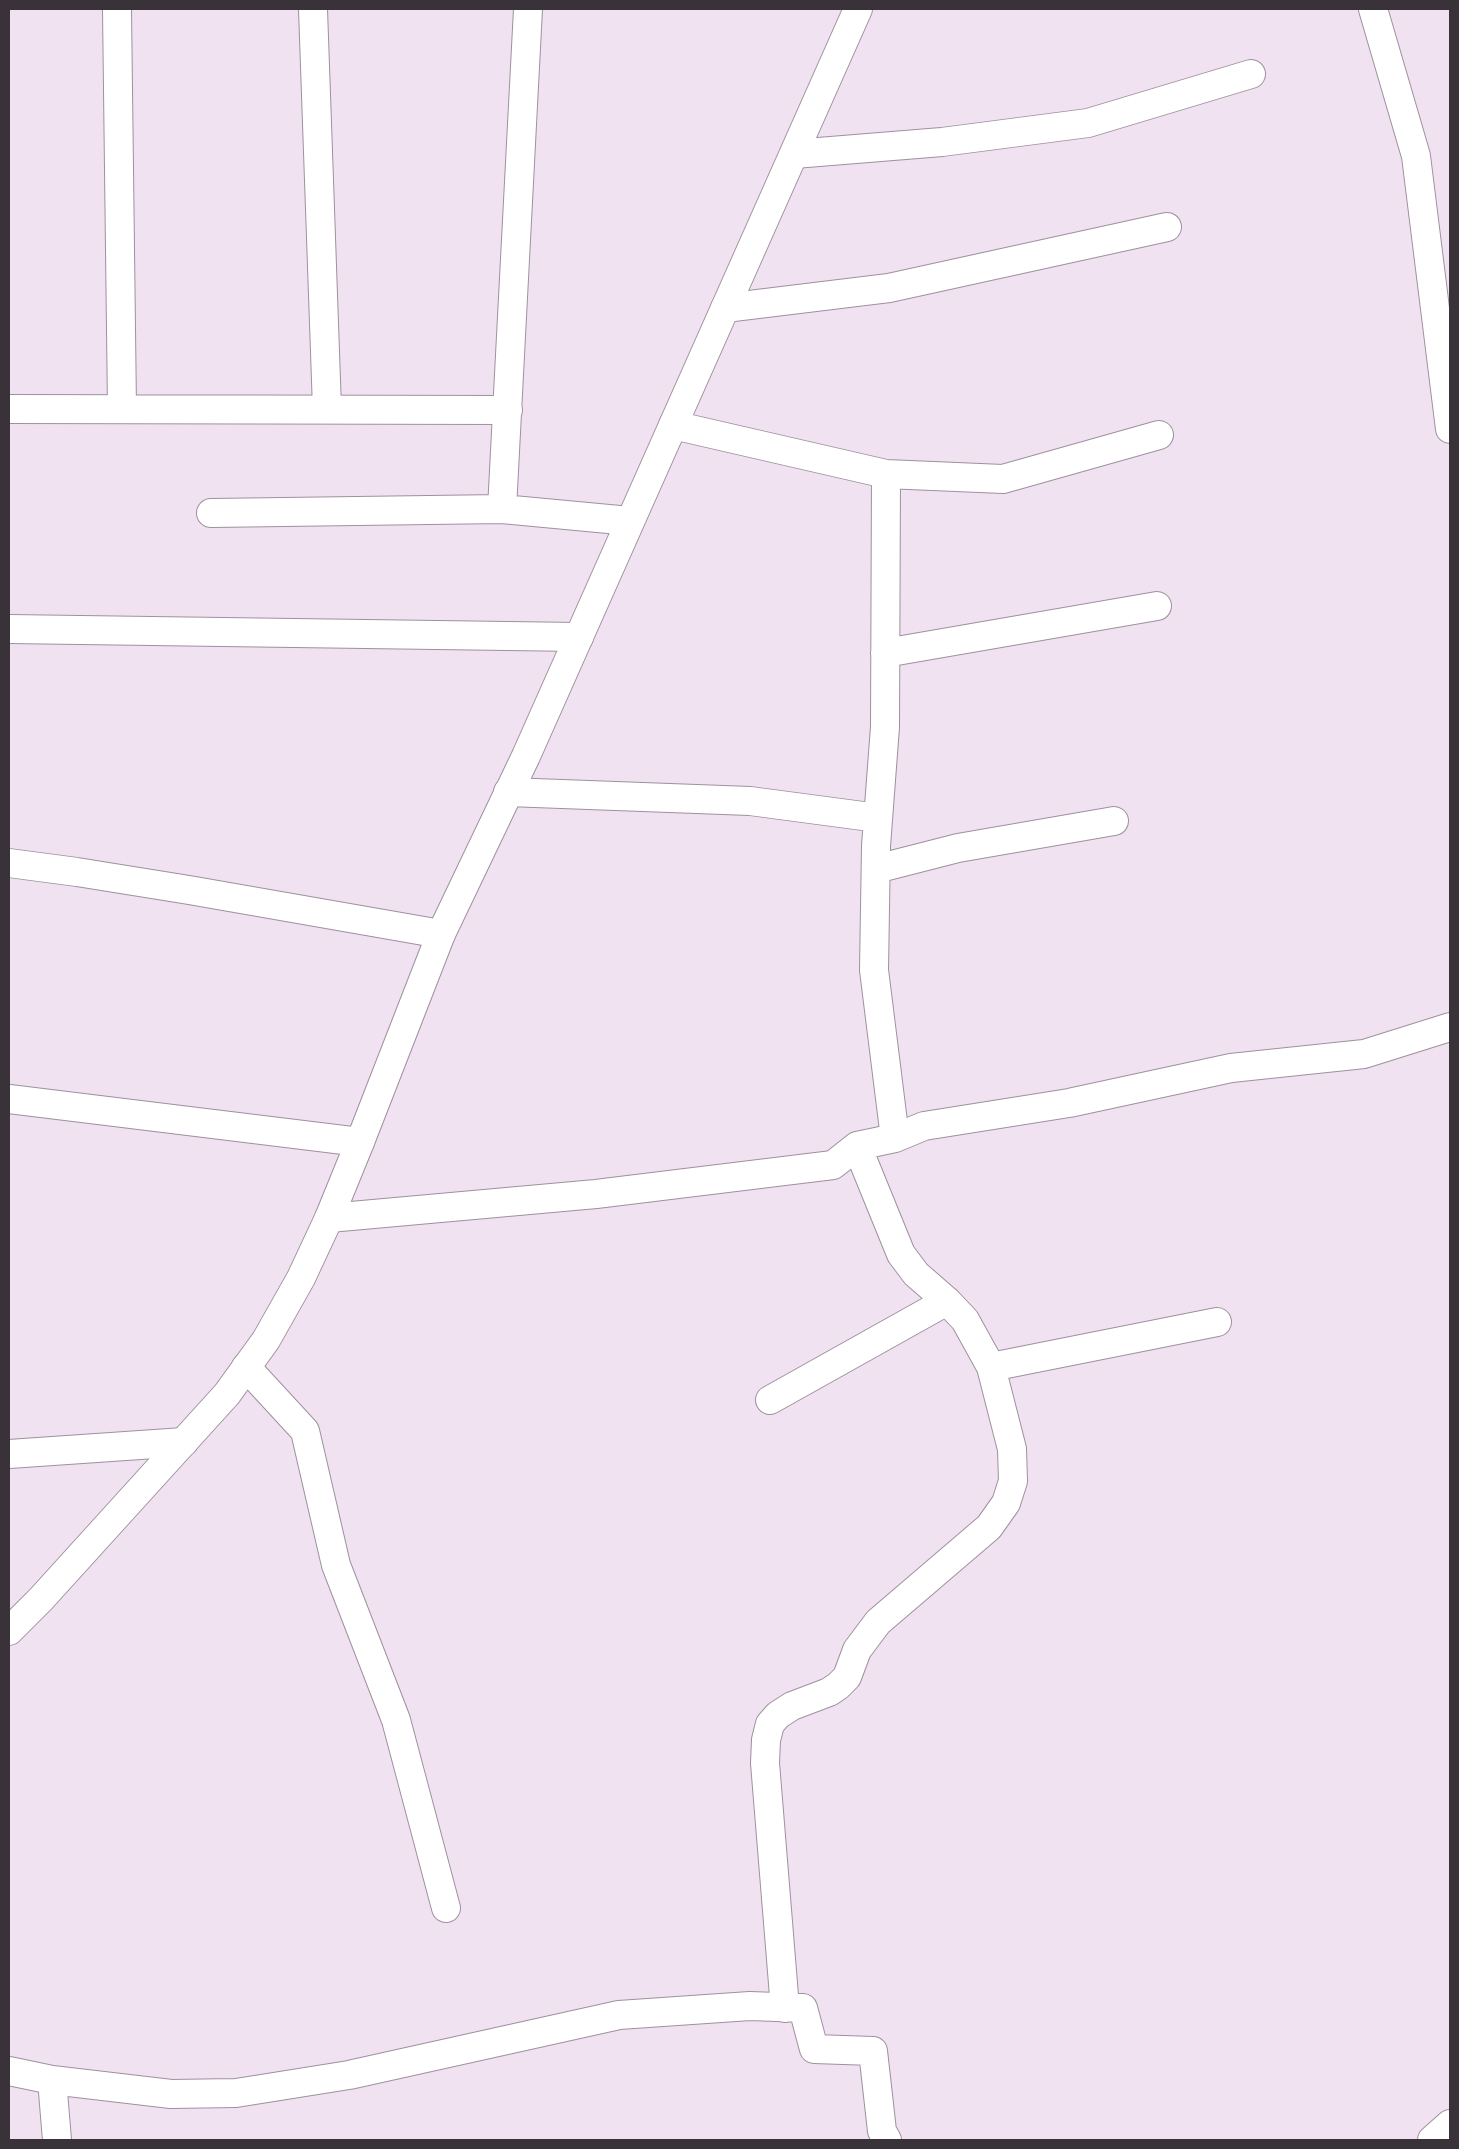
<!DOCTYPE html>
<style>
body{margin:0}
#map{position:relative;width:1459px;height:2149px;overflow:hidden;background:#f0e2f1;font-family:"Noto Sans",sans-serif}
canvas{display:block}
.frame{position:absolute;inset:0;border:10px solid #393339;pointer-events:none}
</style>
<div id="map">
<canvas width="1459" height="2149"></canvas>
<div class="frame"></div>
</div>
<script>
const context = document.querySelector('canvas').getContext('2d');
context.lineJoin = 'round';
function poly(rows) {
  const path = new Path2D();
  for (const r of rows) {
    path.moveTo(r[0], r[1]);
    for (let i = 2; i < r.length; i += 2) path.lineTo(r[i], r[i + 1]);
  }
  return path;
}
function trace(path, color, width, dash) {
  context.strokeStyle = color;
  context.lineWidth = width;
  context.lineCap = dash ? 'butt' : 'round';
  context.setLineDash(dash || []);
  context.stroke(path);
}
const street = poly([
 [117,9,122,409],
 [313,9,327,409],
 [1373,9,1416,156,1450,429],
 [794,154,942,142,1088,123,1251,74],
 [725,308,889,288,1167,227],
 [9,409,508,410],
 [673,425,886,474,1003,479,1159,435],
 [886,474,885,727,876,846,874,970,895,1138],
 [502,509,528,9],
 [211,513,502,509,630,521],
 [9,629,579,637],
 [885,653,1157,606],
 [508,792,750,801,878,818],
 [9,863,77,872,189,890,441,934],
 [876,869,958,848,1114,821],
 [9,1099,360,1142],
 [329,1218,596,1194,833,1165,857,1146,895,1138,924,1126,1069,1103,1231,1068,1364,1054,1450,1027],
 [246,1367,305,1431,336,1565,396,1720,446,1908],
 [991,1367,1217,1322],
 [770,1400,947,1301],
 [9,1454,184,1442],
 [785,2008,765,1763,766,1740,770,1724,778,1715,792,1706,829,1692,838,1686,847,1677,857,1650,878,1622,989,1527,1006,1503,1013,1481,1012,1449,991,1367,965,1320,947,1301,916,1274,901,1254,857,1146],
 [9,2071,52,2080,171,2094,236,2093,349,2075,619,2015,750,2006,803,2008,814,2049,873,2051,882,2131,887,2140],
 [52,2080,57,2140],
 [1432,2140,1450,2124]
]);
const secondary = poly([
 [9,1631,41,1599,227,1394,266,1340,301,1278,329,1218,360,1142,441,934,526,756,858,9]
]);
trace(street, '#9e919e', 30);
trace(secondary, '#9e919e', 30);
trace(street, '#fff', 28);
trace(secondary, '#fff', 28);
</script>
